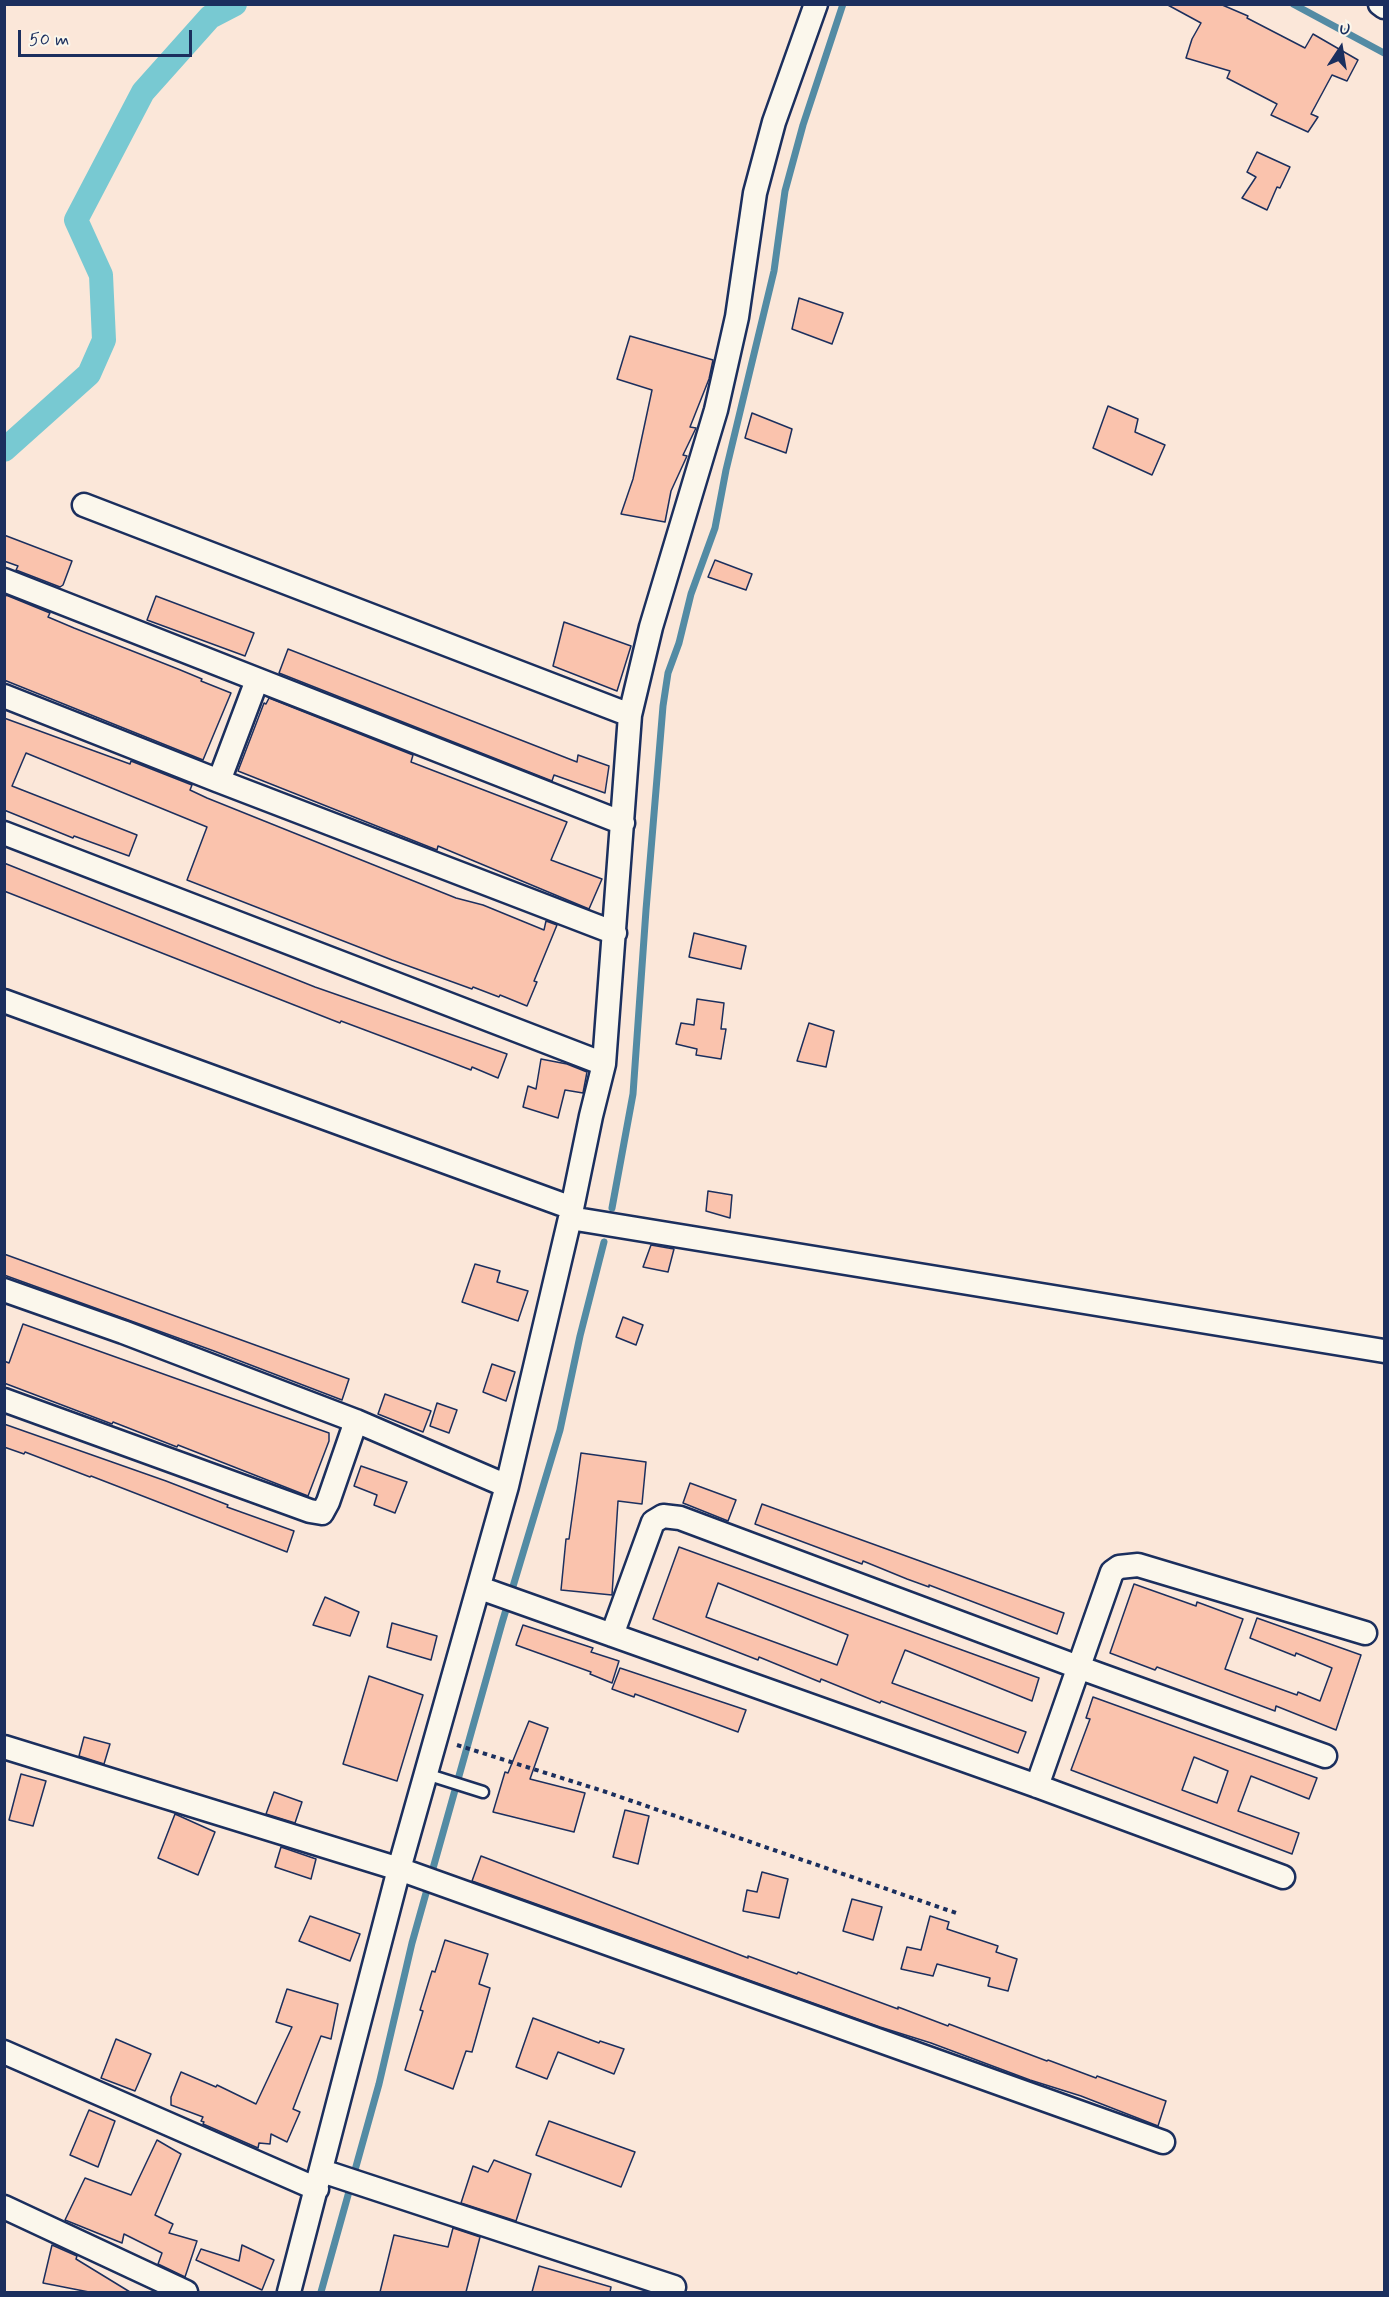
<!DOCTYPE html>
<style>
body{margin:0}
#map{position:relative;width:1389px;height:2297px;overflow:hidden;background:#fbe7d9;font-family:Mynerve,sans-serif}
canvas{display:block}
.frame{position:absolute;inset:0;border:6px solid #1b2f5e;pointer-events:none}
.north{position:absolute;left:1311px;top:18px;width:60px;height:60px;-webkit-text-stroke:4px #fbf7ec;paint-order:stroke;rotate:12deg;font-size:16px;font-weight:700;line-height:24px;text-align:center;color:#1b2f5e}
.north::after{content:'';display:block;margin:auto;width:21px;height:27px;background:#1b2f5e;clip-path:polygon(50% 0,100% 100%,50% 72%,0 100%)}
.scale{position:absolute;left:18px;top:30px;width:174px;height:27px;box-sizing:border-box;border:3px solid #1b2f5e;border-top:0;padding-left:8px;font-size:18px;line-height:21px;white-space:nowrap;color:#1b2f5e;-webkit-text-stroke:4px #fbf7ec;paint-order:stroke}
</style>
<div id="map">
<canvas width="1389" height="2297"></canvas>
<div class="frame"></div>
<div class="north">U</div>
<div class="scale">50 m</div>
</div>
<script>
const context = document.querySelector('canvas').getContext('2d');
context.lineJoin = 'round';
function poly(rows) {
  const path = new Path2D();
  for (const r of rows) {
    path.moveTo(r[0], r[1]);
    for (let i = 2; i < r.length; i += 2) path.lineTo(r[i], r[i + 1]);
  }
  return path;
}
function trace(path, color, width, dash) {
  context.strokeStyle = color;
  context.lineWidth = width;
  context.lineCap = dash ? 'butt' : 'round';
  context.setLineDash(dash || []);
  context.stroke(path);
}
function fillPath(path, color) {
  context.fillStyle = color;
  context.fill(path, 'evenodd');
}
trace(poly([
 [1293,4,1384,53],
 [612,1208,633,1094,646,910,663,706,668,673,679,643,691,594,715,528,726,470,774,271,785,191,803,125,843,4],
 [321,2292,379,2084,412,1943,502,1623,560,1430,580,1336,604,1242]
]), '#538ba4', 7);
trace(poly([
 [4,450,89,374,104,340,101,275,76,220,143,92,210,17,235,4]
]), '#78c9d2', 24);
const building = poly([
 [1166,4,1220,4,1248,16,1247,18,1305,48,1313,34,1358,60,1347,81,1332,75,1311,114,1318,117,1308,132,1271,115,1277,104,1227,78,1230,71,1186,58,1192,39,1201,23,1166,4],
 [1257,152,1290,167,1280,188,1277,187,1267,210,1242,198,1256,177,1247,172,1257,152],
 [799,298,843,313,832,344,792,329,799,298],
 [630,336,713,360,709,379,690,427,696,428,683,455,687,456,671,491,665,522,621,514,633,479,652,390,617,379,630,336],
 [1108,406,1138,419,1135,432,1165,445,1152,475,1093,448,1108,406],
 [752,413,792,429,786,453,745,438,752,413],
 [4,535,72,561,63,585,60,587,16,570,18,566,4,561,4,535],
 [715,560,752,574,746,590,708,577,715,560],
 [6,595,50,613,48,617,74,628,178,669,202,679,201,681,231,693,203,760,4,680,4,600,6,595],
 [156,596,254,633,245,656,147,620,156,596],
 [564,622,631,646,617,691,553,666,564,622],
 [288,649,577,762,578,755,609,766,605,793,554,775,552,781,279,673,288,649],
 [269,698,413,755,411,762,567,822,551,860,602,879,589,909,438,846,437,850,238,771,264,703,266,704,269,698],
 [4,718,130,764,131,761,192,785,190,790,207,798,456,898,483,905,544,930,546,921,557,925,534,981,537,982,527,1006,500,995,499,997,473,987,472,989,392,960,187,880,207,827,26,753,12,786,137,835,129,856,74,836,73,838,4,810,4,718],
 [4,863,315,987,507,1054,498,1078,472,1067,471,1070,445,1060,341,1021,340,1023,4,891,4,863],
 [694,933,746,946,741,969,689,957,694,933],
 [697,999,724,1003,721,1029,726,1029,721,1059,696,1055,697,1049,676,1044,681,1023,694,1025,697,999],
 [809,1023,834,1031,826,1067,797,1061,809,1023],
 [541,1059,567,1064,587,1072,583,1093,565,1090,558,1118,523,1107,528,1086,536,1089,541,1059],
 [708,1191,732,1195,730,1218,706,1211,708,1191],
 [651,1245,674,1249,668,1272,643,1267,651,1245],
 [4,1254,349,1379,342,1400,214,1351,4,1275,4,1254],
 [475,1264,500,1271,497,1282,528,1291,518,1321,462,1302,475,1264],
 [623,1317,643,1325,636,1345,616,1337,623,1317],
 [23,1324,329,1433,329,1441,308,1496,178,1445,177,1447,113,1422,112,1424,4,1383,4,1361,9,1363,23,1324],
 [492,1364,515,1372,506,1401,483,1392,492,1364],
 [385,1394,431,1411,423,1432,378,1414,385,1394],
 [437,1403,457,1410,449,1433,430,1426,437,1403],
 [4,1424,166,1481,228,1505,227,1507,294,1531,287,1552,91,1476,90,1477,25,1452,24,1454,4,1447,4,1424],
 [581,1453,646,1462,642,1504,618,1501,612,1595,561,1590,566,1539,569,1539,581,1453],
 [361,1466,407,1482,395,1513,374,1505,377,1495,354,1486,361,1466],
 [690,1483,736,1500,728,1521,683,1503,690,1483],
 [762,1504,1064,1613,1057,1634,929,1585,929,1587,907,1579,863,1561,862,1564,755,1524,762,1504],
 [679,1547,1039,1678,1032,1701,905,1650,892,1683,1026,1732,1018,1753,881,1701,880,1703,821,1679,820,1682,759,1657,758,1660,653,1619,679,1547],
 [718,1583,848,1635,837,1665,706,1617,718,1583],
 [1134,1584,1196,1606,1197,1602,1243,1619,1225,1669,1297,1695,1298,1692,1320,1701,1332,1668,1296,1653,1295,1656,1250,1638,1257,1618,1361,1655,1336,1730,1276,1706,1275,1711,1157,1667,1155,1670,1110,1653,1134,1584],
 [325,1597,359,1612,350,1636,313,1625,325,1597],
 [392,1623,437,1636,431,1660,387,1647,392,1623],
 [523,1625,593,1648,591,1652,619,1661,612,1683,590,1674,591,1672,516,1645,523,1625],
 [620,1668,746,1710,738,1732,635,1694,634,1697,612,1689,620,1668],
 [369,1676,423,1695,397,1781,343,1764,369,1676],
 [1093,1697,1317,1778,1309,1799,1251,1776,1238,1811,1299,1833,1292,1854,1071,1770,1090,1719,1086,1718,1093,1697],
 [1194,1757,1228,1771,1217,1803,1182,1790,1194,1757],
 [529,1721,548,1728,530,1779,585,1793,574,1832,493,1812,505,1772,508,1773,529,1721],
 [84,1737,110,1744,104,1764,79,1756,84,1737],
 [21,1774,46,1781,33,1826,9,1820,21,1774],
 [274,1792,302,1802,295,1823,266,1814,274,1792],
 [625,1810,649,1816,638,1864,613,1857,625,1810],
 [175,1814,215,1832,198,1875,158,1858,175,1814],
 [281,1847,316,1859,311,1879,275,1867,281,1847],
 [481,1856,748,1958,748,1956,797,1974,798,1972,898,2009,898,2007,948,2026,949,2024,1047,2061,1048,2060,1096,2078,1097,2076,1166,2101,1158,2126,1081,2096,1030,2080,931,2043,880,2027,472,1881,481,1856],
 [762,1872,788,1879,779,1918,743,1911,747,1890,757,1892,762,1872],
 [852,1899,882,1907,873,1940,843,1931,852,1899],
 [310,1916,360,1934,350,1961,299,1941,310,1916],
 [930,1916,949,1922,947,1929,998,1946,996,1952,1017,1959,1008,1991,988,1986,990,1978,937,1964,933,1976,901,1969,907,1947,921,1950,930,1916],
 [445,1940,488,1954,479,1984,490,1988,472,2052,466,2051,453,2089,405,2070,423,2011,420,2010,432,1971,435,1972,445,1940],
 [287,1989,338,2004,331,2039,321,2036,293,2109,300,2112,287,2142,271,2134,270,2144,259,2143,258,2148,203,2124,204,2122,201,2121,203,2117,171,2105,171,2097,181,2072,216,2087,217,2085,256,2104,292,2027,276,2022,287,1989],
 [533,2018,599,2043,600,2041,624,2049,614,2074,558,2052,547,2079,516,2067,533,2018],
 [116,2039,151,2054,135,2091,101,2078,116,2039],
 [89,2110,115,2121,98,2167,70,2155,89,2110],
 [549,2121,635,2152,621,2187,536,2155,549,2121],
 [157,2140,181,2154,155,2215,173,2224,169,2233,197,2241,185,2277,158,2264,162,2253,124,2234,122,2243,65,2220,85,2178,131,2195,157,2140],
 [494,2160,531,2174,516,2221,461,2203,473,2166,488,2172,494,2160],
 [453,2228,480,2237,466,2292,380,2292,394,2235,448,2247,453,2228],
 [52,2245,77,2256,76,2259,130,2292,89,2292,43,2283,52,2245],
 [242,2245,274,2260,262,2290,196,2260,201,2249,239,2261,242,2245],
 [539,2266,611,2287,610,2292,532,2292,539,2266]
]);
fillPath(building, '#fac3ad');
trace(building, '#1b2f5e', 1.5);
const service = poly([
 [426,1774,483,1792]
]);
const minor = poly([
 [1380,4,1384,7],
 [84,505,630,715],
 [4,580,623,823],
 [4,696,219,781,257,680],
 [219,781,615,933],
 [4,833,604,1064],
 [4,1001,572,1208],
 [570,1218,1384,1351],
 [4,1290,123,1332,356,1421,507,1486],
 [4,1400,310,1511,322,1513,328,1502,356,1421],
 [480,1588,1037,1786,1283,1877],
 [612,1635,653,1522,663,1516,680,1518,1078,1667,1325,1756],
 [4,1747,399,1869,1163,2142],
 [1037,1786,1112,1572,1119,1567,1138,1565,1365,1633],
 [4,2052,317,2189],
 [322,2171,674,2287],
 [4,2207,186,2292],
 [289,2292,399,1869,507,1486,570,1218,591,1116,604,1064,630,715,651,627,716,410,737,317,755,193,774,122,816,4]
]);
trace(service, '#1b2f5e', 15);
trace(minor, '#1b2f5e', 27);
trace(poly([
 [457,1745,603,1791,959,1914]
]), '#1b2f5e', 4, [4.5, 4.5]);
trace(service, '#fbf7ec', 10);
trace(minor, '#fbf7ec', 22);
</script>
